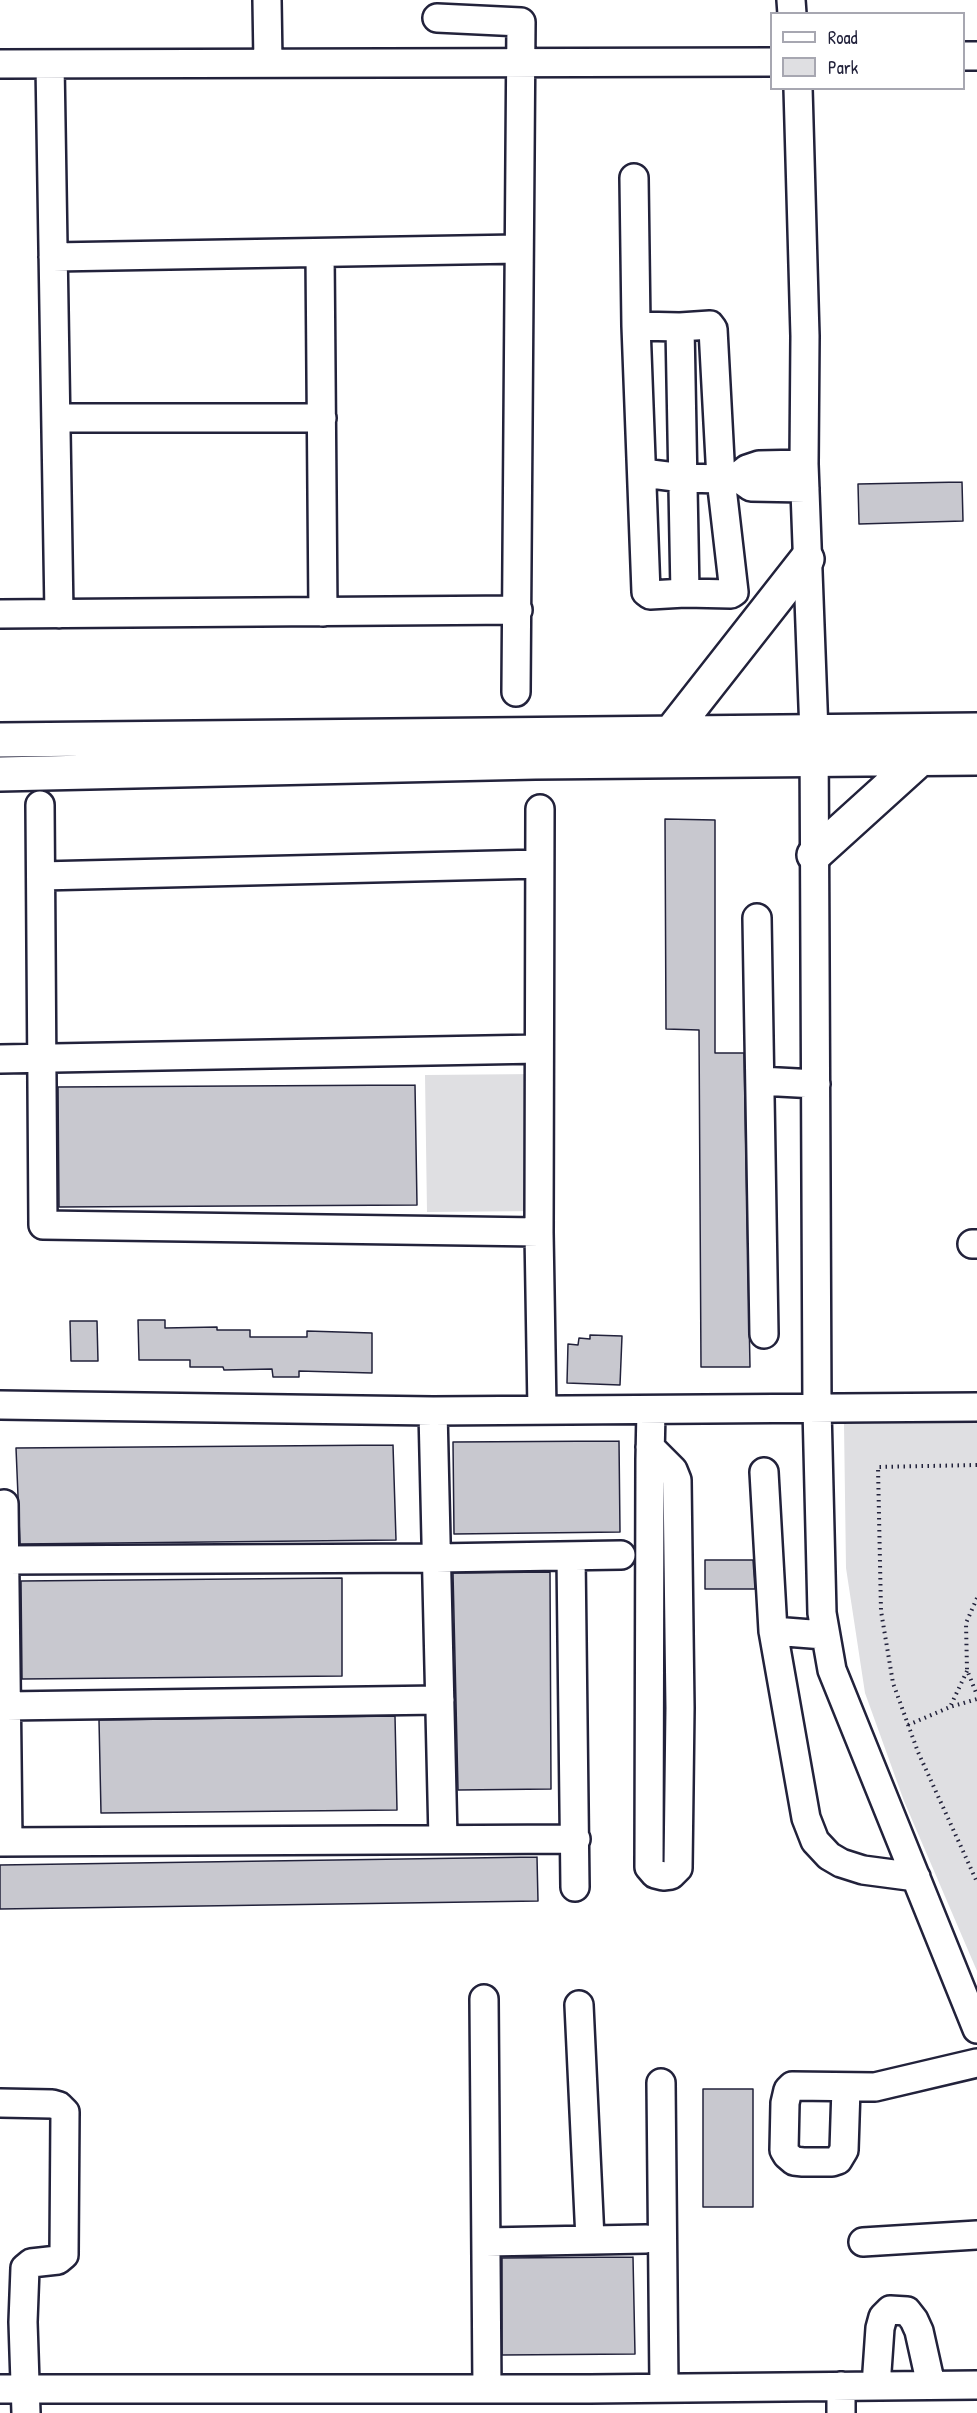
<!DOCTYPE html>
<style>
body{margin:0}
#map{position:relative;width:977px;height:2413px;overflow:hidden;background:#fff;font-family:"Patrick Hand",sans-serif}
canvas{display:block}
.legend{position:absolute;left:770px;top:12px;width:195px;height:78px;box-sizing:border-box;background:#fff;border:2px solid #a7a7b1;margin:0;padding:8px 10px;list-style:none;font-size:18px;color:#22223b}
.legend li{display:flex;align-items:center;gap:12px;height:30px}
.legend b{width:30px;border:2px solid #a7a7b1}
</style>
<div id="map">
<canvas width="977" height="2413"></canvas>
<ul class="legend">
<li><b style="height:8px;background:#fff"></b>Road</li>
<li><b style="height:16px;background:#dfdfe2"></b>Park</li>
</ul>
</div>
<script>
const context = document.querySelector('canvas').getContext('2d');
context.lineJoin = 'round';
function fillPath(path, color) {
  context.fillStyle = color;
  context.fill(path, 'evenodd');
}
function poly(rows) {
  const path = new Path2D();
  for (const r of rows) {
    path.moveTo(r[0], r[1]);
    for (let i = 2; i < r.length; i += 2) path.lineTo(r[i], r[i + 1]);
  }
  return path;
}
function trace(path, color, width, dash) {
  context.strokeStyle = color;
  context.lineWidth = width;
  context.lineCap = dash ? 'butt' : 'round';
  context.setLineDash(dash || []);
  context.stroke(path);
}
fillPath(poly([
 [537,1074,539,1211,427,1212,425,1075],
 [977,1423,977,1971,904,1801,865,1693,846,1568,844,1424]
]), '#dfdfe2');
const building = poly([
 [962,482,963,521,859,524,858,484,962,482],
 [665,819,715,820,715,1053,744,1053,750,1367,701,1367,699,1030,666,1029,665,819],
 [415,1085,417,1205,59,1207,58,1087,415,1085],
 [138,1320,165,1320,165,1328,217,1327,217,1330,250,1330,250,1337,307,1337,307,1331,372,1333,372,1373,299,1371,299,1377,273,1377,272,1369,224,1370,223,1367,190,1367,190,1360,139,1360,138,1320],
 [70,1321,97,1321,98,1361,71,1361,70,1321],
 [590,1335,622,1336,620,1385,567,1383,568,1344,578,1345,579,1338,590,1339,590,1335],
 [619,1441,620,1532,454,1534,453,1442,619,1441],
 [393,1445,396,1540,20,1544,16,1448,393,1445],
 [705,1560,753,1560,755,1589,705,1589,705,1560],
 [550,1572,551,1789,458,1790,453,1573,550,1572],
 [342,1578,342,1676,22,1679,21,1581,342,1578],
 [395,1716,397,1810,101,1813,99,1720,395,1716],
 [537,1857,538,1901,0,1909,0,1865,537,1857],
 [703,2089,753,2089,753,2207,703,2207,703,2089],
 [633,2257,635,2354,502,2355,502,2258,633,2257]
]);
fillPath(building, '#c8c8cf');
trace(building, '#22223b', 1.5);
const minor = poly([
 [267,0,268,62],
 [791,0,792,14],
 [437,18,521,22,516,692],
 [964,56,977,56],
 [0,64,772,62],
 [50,64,59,614],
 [798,88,805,336,804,464,814,733,817,1408,822,1613,832,1670,977,2029],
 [634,178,636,326,646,592,650,595,685,593],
 [320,253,323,612],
 [53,257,518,249],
 [636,326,680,327,710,325,713,329,721,479,683,478,643,473],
 [680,327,685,593,731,594,734,592,721,479,737,477,747,469,759,465,804,464],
 [56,418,322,418],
 [737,477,751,487,805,488],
 [0,614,518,610],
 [40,805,43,1225,539,1232],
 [540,809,539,1232,542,1410],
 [41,876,539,864],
 [757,918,764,1334],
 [0,1059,539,1049],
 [760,1081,816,1084],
 [972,1244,977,1244],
 [0,1405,433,1411,977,1407],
 [433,1411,443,1839],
 [650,1447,673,1470,677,1480,680,1708,678,1868,671,1875,663,1876,655,1874,649,1867,650,1459,651,1410],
 [764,1472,773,1631,806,1818,815,1841,829,1856,841,1863,863,1870,916,1877],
 [4,1504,8,1842],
 [571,1556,575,1887],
 [5,1560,436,1558,621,1555],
 [773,1631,824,1635],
 [6,1706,440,1700],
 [0,1842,576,1839],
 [484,1999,487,2389],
 [579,2005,590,2239],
 [661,2083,664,2387],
 [846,2088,844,2150,838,2160,832,2162,803,2162,794,2161,787,2155,784,2150,785,2103,788,2090,792,2086,875,2087,977,2063],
 [0,2103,52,2104,59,2106,65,2112,64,2255,58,2260,31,2263,25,2268,23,2322,26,2413],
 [486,2242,646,2239],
 [863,2242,977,2235],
 [876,2386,880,2328,883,2317,890,2310,907,2311,914,2320,919,2331,931,2385],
 [0,2389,590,2389,977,2385],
 [841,2413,841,2386]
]);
const major = poly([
 [669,735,807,559],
 [0,740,977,730],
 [0,774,535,762,977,758],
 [814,855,920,759]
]);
trace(minor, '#22223b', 32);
trace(major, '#22223b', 38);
trace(poly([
 [977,1465,878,1467,881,1611,893,1683,918,1752,977,1882],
 [977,1598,966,1623,967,1670,977,1695],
 [967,1671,950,1707,977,1699],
 [908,1725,950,1707]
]), '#22223b', 4, [1.5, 4.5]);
trace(minor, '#fff', 27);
trace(major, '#fff', 33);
</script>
